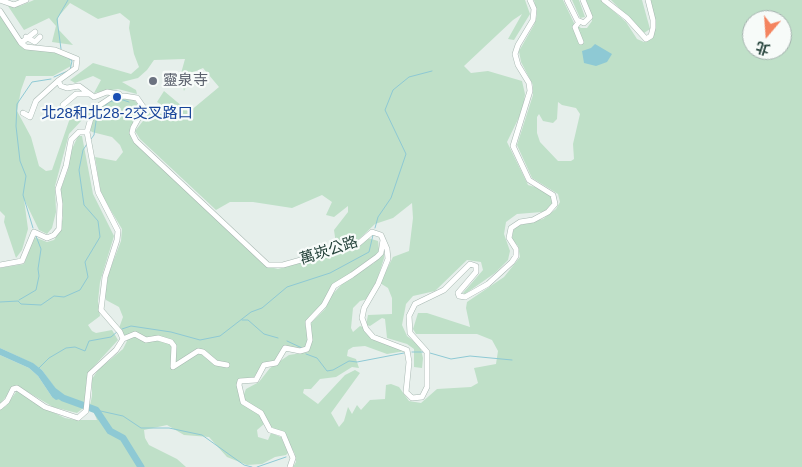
<!DOCTYPE html>
<meta charset="utf-8">
<style>
body{margin:0}
#map{position:relative;width:802px;height:467px;overflow:hidden;background:#e6efeb;font-family:Helvetica,"Noto Sans TC",sans-serif}
canvas{display:block}
.north{position:absolute;left:742px;top:10px;width:50px;height:50px;box-sizing:border-box;background:#f7fbf9;border:1px solid #a3b1ad;border-radius:50%;rotate:198deg;font-size:14px;font-weight:700;line-height:20px;text-align:center;color:#24423a}
.north::after{content:'';display:block;margin:auto;width:18px;height:22px;background:#f4845f;clip-path:polygon(50% 0,100% 100%,50% 72%,0 100%)}
</style>
<div id="map">
<canvas width="802" height="467"></canvas>
<div class="north">北</div>
</div>
<script>
const context = document.querySelector('canvas').getContext('2d');
context.lineJoin = 'round';
function fillPath(path, color) {
  context.fillStyle = color;
  context.fill(path, 'evenodd');
}
function poly(rows) {
  const path = new Path2D();
  for (const r of rows) {
    path.moveTo(r[0], r[1]);
    for (let i = 2; i < r.length; i += 2) path.lineTo(r[i], r[i + 1]);
  }
  return path;
}
function trace(path, color, width, dash) {
  context.strokeStyle = color;
  context.lineWidth = width;
  context.lineCap = dash ? 'butt' : 'round';
  context.setLineDash(dash || []);
  context.stroke(path);
}
function write(font, color, halo, rows, align = 'center') {
  context.font = font + ' Helvetica,"Noto Sans TC",sans-serif';
  context.lineWidth = 4.5;
  context.setLineDash([]);
  context.textBaseline = 'middle';
  context.strokeStyle = halo;
  context.fillStyle = color;
  for (const [text, x, y, turn = 0] of rows) {
    context.save();
    context.translate(x, y);
    context.rotate((+turn || 0) * Math.PI / 180);
    context.textAlign = isNaN(turn) ? turn : align;
    if (halo) context.strokeText(text, 0, 0);
    context.fillText(text, 0, 0);
    context.restore();
  }
}
fillPath(poly([
 [34,0,525,0,530,14,514,40,508,39,522,14,513,20,464,66,471,73,488,71,522,81,525,94,523,109,507,142,528,185,552,192,554,198,550,209,542,212,517,214,506,222,504,234,510,251,508,260,495,273,465,294,463,293,483,270,481,262,467,260,435,291,413,296,406,304,402,325,407,336,420,346,423,358,422,368,414,367,414,349,407,344,387,338,385,319,382,318,370,326,366,325,368,315,392,314,392,298,388,288,380,283,393,257,409,251,413,218,412,203,393,218,375,224,355,243,336,244,334,230,348,212,348,206,334,217,326,215,332,202,322,195,292,208,253,202,230,202,216,210,140,139,135,131,151,111,175,118,180,116,157,102,164,91,189,112,219,87,203,68,194,72,184,91,180,77,185,59,154,60,147,70,138,78,122,82,136,90,137,94,118,89,94,93,101,80,93,76,75,83,70,80,93,63,131,74,139,67,134,54,129,28,130,21,120,13,98,19,70,3,58,17,58,29,73,45,52,42,56,26,49,18,24,30,6,3,20,6],
 [534,0,563,0,574,23,581,28,587,28,592,21,586,0,601,0,626,22,637,39,644,42,652,36,650,0,802,0,802,467,293,467,296,462,295,454,284,434,271,427,263,414,245,402,244,394,246,389,259,382,270,368,289,355,308,352,312,342,311,323,325,309,331,296,343,283,374,263,384,252,384,258,376,284,368,299,360,301,353,308,351,328,353,332,360,326,363,327,367,334,376,341,405,351,387,354,365,346,353,347,348,350,347,356,356,359,359,368,352,367,336,377,320,379,311,389,304,389,303,393,318,404,345,375,355,370,360,373,331,413,339,427,344,421,348,407,352,414,357,405,361,410,370,400,385,399,386,385,391,384,399,387,409,401,421,403,437,389,471,387,478,383,474,368,496,364,498,351,492,340,477,334,416,334,413,329,418,313,427,313,470,327,466,308,467,302,504,277,520,257,518,246,512,239,513,231,517,226,543,219,556,209,560,202,558,194,532,178,517,145,533,95,533,85,521,62,519,51,534,25,537,15],
 [752,20,782,20,782,50,752,50],
 [558,102,562,105,576,108,580,114,573,144,574,159,571,161,558,161,540,142,537,133,537,117,539,114,543,121,553,123,557,119],
 [572,0,579,0,585,17,580,18],
 [611,0,642,0,650,29,644,33],
 [0,14,25,48,58,51,70,59,71,66,53,76,26,76,21,90,17,111,31,137,39,166,46,171,52,170,70,118,80,113,90,113,87,119,82,120,69,134,55,186,56,212,52,228,47,234,39,230,24,199,28,229,22,250,16,258,4,222,5,216,0,211],
 [119,97,134,100,140,106,140,112,131,127,132,140,266,266,278,269,355,247,368,238,378,241,379,249,377,255,353,273,334,283,321,306,308,319,305,324,309,340,306,348,285,348,274,361,264,363,254,377,241,379,242,404,260,414,264,424,257,430,258,437,268,440,271,433,281,437,288,453,286,455,275,457,262,464,247,465,227,457,209,437,184,435,167,425,144,430,145,438,149,445,177,459,186,467,0,467,0,409,6,406,16,392,19,390,38,405,65,418,76,420,97,420,94,413,89,410,92,396,92,379,98,370,123,349,127,341,119,328,123,317,119,307,106,300,105,296,108,275,121,241,122,229,101,194,95,157,116,161,123,152,120,145,112,137,92,132,90,130,94,116,105,103],
 [78,136,82,136,93,194,114,236,100,282,98,301,100,316,88,325,92,331,96,333,112,330,118,340,88,373,86,383,86,401,82,409,77,413,53,407,16,385,0,404,0,355,29,368,38,376,52,397,62,398,42,370,32,363,0,348,0,268,24,264,34,237,47,242,54,240,58,234,63,218,60,191,68,170,71,151]
]), '#bfe0c8');
fillPath(poly([
 [595,44,612,54,607,62,596,66,584,63,582,51,591,48],
 [0,348,33,363,42,370,63,398,56,400,52,397,38,376,29,368,0,355]
]), '#8ec9d4');
trace(poly([
 [61,49,57,19,68,0],
 [54,77,70,70,72,61,67,57],
 [91,139,94,135,97,115,109,102,120,99,129,102],
 [33,228,23,195,26,176,20,161,16,126,17,104,32,82,51,79],
 [375,228,378,217,391,198,406,154,385,110,393,90,409,77,432,71],
 [19,300,36,290,39,276,38,269,41,249,36,236],
 [0,302,18,301,21,304,41,305,54,296,64,297,80,290,88,277,85,262,100,237,98,221,84,205,79,170,83,150,87,144],
 [242,320,248,320,264,334,278,338],
 [122,329,131,326,171,332,200,340,220,336,251,312,262,308,287,287,330,273,369,252,373,235],
 [287,341,302,348],
 [412,352,423,352],
 [430,353,451,359,470,356,512,360],
 [306,354,317,358,327,371,333,370,349,361,357,362,404,353],
 [39,368,49,358,66,348,75,347,85,351,89,341,111,337,118,331],
 [96,410,123,416,141,428,169,428,202,435,244,465,252,467],
 [257,467,286,457]
]), '#8ec9d4', 1);
trace(poly([
 [55,392,63,398,96,410,110,431,123,438,141,467]
]), '#8ec9d4', 7);
const minor = poly([
 [0,0,14,5,26,0],
 [567,0,577,20,584,23,590,17,583,0],
 [604,0,627,18,646,39,651,36,653,28,653,20,648,0],
 [0,11,21,43,26,47,55,50,77,59,76,68,58,81,61,86,67,88,79,86,94,97,107,92,119,94],
 [579,22,575,27,581,42],
 [26,37,35,42,40,37],
 [21,43,35,32],
 [63,105,76,94,89,94],
 [23,113,30,117,36,101,58,81],
 [0,265,22,261,34,232,47,238,54,235,59,229,60,204,58,189,66,166,71,140,79,132,87,132],
 [123,339,135,334,146,340,158,338,171,342,174,346,173,367,198,351,203,352,216,363,227,365],
 [0,407,7,401,13,389,17,388,45,407,78,418,86,411,90,374,116,350,123,339,120,332,101,310,105,277,117,240,118,231,98,192,87,132,91,118,100,105,112,97,124,96,137,98,144,108,133,128,132,133,136,141,268,265,283,265,358,244,372,232,381,235,387,249,388,259,378,284,364,308,362,318,366,329,373,337,407,350,409,362,406,392,412,398,422,397,427,387,427,352,410,333,409,316,415,304,444,290,470,264,476,266,476,272,458,293,459,296,465,297,488,284,512,262,516,256,516,249,509,238,511,228,520,222,533,220,548,212,555,204,553,195,529,180,513,146,530,91,529,83,518,65,515,54,518,45,533,20,534,9,530,0],
 [290,467,293,458,283,434,270,430,261,413,243,402,239,385,240,381,256,380,264,365,276,363,285,348,300,351,307,349,310,340,308,322,324,305,334,286,352,275,377,257,381,253,383,240]
]);
trace(minor, '#a8b8b2', 6);
trace(minor, '#fff', 5);
for (const [x, y, r, color] of [
 [153,81,5,"#6b7280"],
 [117,97,5,"#1a4fb4"]
]) {
  const dot = new Path2D();
  dot.arc(x, y, r, 0, 2 * Math.PI);
  context.fillStyle = color;
  context.fill(dot);
  trace(dot, '#f7fbf9', 2);
}
write('15px', '#5b616d', '#f7fbf9', [
 ["靈泉寺",163,81]
], 'left');
write('15px', '#164399', '#f7fbf9', [
 ["北28和北28-2交叉路口",117,114]
]);
write('15px', '#24423a', '#f7fbf9', [
 ["萬崁公路",329,251,-18]
]);
</script>
